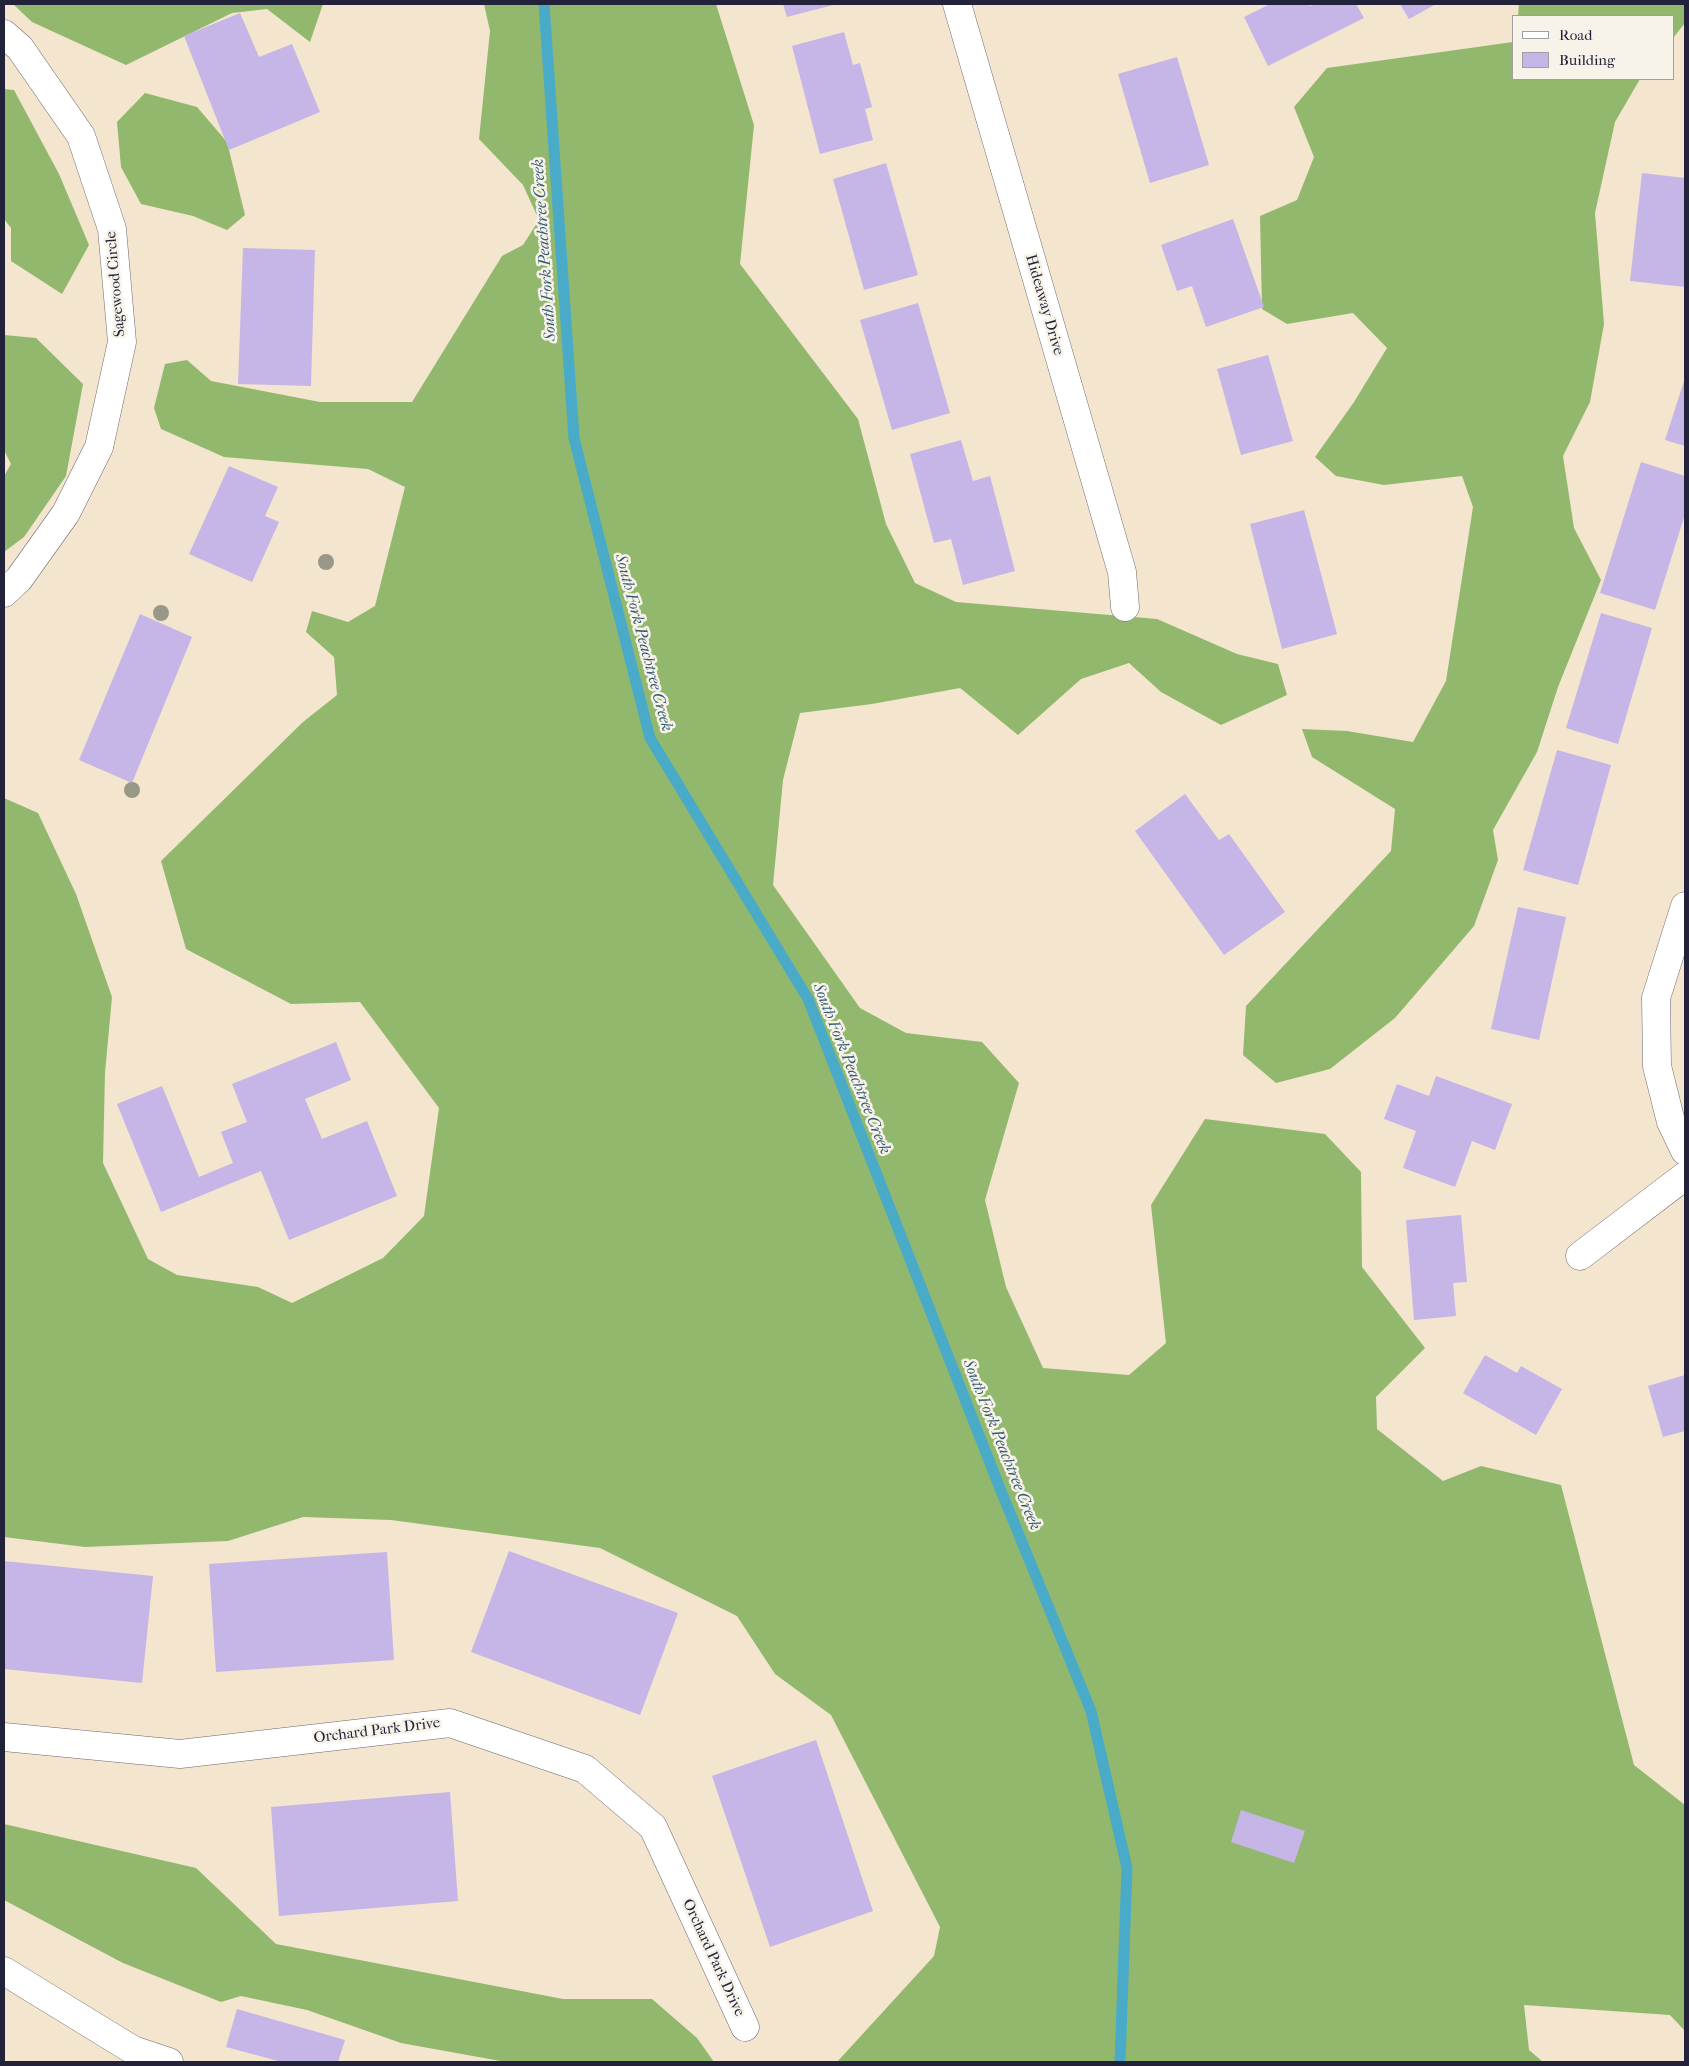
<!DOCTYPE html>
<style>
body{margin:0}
#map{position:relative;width:1689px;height:2066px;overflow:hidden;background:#f4e5ce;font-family:"IM FELL French Canon",serif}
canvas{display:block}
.frame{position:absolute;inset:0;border:5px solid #22223b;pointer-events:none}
.legend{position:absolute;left:1512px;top:15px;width:162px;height:65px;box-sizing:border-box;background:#f7f3e8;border:1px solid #a29fa3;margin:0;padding:6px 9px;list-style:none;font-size:15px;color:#22223b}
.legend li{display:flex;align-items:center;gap:10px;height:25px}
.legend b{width:25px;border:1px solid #a29fa3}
</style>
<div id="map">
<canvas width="1689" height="2066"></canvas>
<div class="frame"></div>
<ul class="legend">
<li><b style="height:6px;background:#fff"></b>Road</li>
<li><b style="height:14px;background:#c6b5e7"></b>Building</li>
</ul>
</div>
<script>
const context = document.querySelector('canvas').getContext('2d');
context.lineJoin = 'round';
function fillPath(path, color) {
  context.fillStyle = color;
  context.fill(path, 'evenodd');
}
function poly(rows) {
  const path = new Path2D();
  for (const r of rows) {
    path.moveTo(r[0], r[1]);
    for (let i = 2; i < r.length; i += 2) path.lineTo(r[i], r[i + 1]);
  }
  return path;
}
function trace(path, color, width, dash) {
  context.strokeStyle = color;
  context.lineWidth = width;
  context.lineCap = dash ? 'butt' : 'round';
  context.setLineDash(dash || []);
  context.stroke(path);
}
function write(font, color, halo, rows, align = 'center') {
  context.font = font + ' "IM FELL French Canon",serif';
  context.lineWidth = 5;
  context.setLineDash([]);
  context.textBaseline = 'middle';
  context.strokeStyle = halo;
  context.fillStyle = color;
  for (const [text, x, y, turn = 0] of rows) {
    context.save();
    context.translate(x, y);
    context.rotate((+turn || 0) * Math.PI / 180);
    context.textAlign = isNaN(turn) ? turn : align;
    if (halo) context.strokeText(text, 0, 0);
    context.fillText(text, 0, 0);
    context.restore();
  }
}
fillPath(poly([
 [13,4,323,4,310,42,267,9,232,13,126,65,32,22],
 [484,4,716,4,754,125,740,264,858,419,886,524,915,583,956,602,1157,619,1237,654,1278,664,1287,695,1221,725,1161,692,1129,663,1081,679,1018,735,960,688,872,704,800,713,783,780,773,885,860,1008,906,1033,982,1042,1019,1083,985,1200,1006,1287,1043,1368,1129,1375,1166,1343,1151,1205,1205,1119,1325,1134,1361,1172,1362,1267,1425,1348,1376,1397,1377,1429,1443,1481,1481,1466,1561,1485,1634,1765,1685,1805,1685,2031,1670,2015,1524,2005,1529,2050,1543,2062,837,2062,934,1956,940,1927,831,1715,775,1674,737,1616,600,1548,391,1520,303,1517,228,1541,85,1547,4,1537,4,798,38,813,76,894,112,997,105,1073,103,1163,148,1259,177,1275,258,1287,292,1303,383,1258,424,1216,439,1108,360,1002,291,1004,186,949,161,861,303,722,337,695,334,657,306,632,312,611,348,622,375,606,405,487,368,469,224,457,161,429,154,408,165,364,187,360,211,381,320,402,412,402,502,256,523,245,539,220,523,185,479,139,490,31],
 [1519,4,1685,4,1685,23,1673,38,1673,16,1518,16],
 [1513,42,1513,79,1640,79,1615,122,1595,213,1604,324,1590,402,1563,456,1574,528,1601,580,1558,687,1537,752,1493,830,1498,860,1474,926,1395,1018,1330,1069,1276,1083,1243,1055,1246,1006,1391,851,1395,809,1312,757,1302,729,1347,731,1413,742,1446,681,1473,507,1462,476,1384,485,1336,476,1315,457,1354,402,1387,348,1353,313,1287,324,1262,309,1260,216,1297,200,1314,157,1294,107,1327,68],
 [4,89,14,90,59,174,89,245,62,294,11,261,11,228,4,219],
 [145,93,197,107,227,142,245,215,227,230,193,216,141,204,121,167,117,122],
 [4,335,36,338,83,384,66,476,24,537,4,552,4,476,11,464,4,450],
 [4,1824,196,1868,276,1944,563,1999,652,1999,697,2038,714,2062,506,2062,401,2043,307,2010,241,1996,221,2002,123,1963,4,1900]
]), '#92b86d');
trace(poly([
 [544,4,574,438,650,738,808,999,999,1486,1091,1711,1127,1868,1120,2062]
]), '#4aabc9', 11);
fillPath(poly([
 [783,4,837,4,787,17],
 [1270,4,1309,4,1310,6,1316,4,1356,4,1364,18,1268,66,1244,17],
 [1400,4,1436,4,1409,19],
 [240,13,259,57,292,44,320,112,229,150,184,36],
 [844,32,853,65,860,63,872,107,865,109,873,140,820,154,792,46],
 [1177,57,1209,165,1150,183,1118,74],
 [886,163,918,275,864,290,833,179],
 [1642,173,1685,178,1685,287,1630,281],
 [1233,219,1264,307,1206,327,1192,286,1177,291,1161,245],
 [243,248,315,250,311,386,238,384],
 [918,303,950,413,892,430,860,320],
 [1268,355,1293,441,1241,455,1217,369],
 [1685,378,1685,446,1665,440],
 [961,440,973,481,990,476,1015,571,963,585,951,539,934,543,910,454],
 [1641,462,1685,476,1685,514,1655,610,1600,593],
 [229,466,278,487,265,516,279,522,252,582,189,554],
 [1304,510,1337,634,1282,649,1250,524],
 [1601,613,1652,628,1618,744,1566,728],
 [140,614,192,637,132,783,79,760],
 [1557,750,1611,765,1578,885,1523,870],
 [1185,794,1219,840,1229,834,1285,912,1224,955,1135,831],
 [1518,907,1566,917,1539,1040,1491,1029],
 [336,1042,351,1080,305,1099,322,1139,367,1121,397,1196,289,1240,261,1171,161,1212,117,1104,162,1086,199,1177,233,1163,221,1132,247,1122,232,1084],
 [1436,1076,1512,1104,1495,1150,1472,1141,1455,1187,1403,1168,1416,1131,1384,1119,1397,1084,1429,1096],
 [1461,1215,1467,1282,1453,1283,1456,1316,1414,1320,1406,1220],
 [1485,1355,1517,1373,1521,1366,1562,1389,1536,1435,1463,1393],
 [1685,1375,1685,1431,1663,1437,1648,1386],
 [509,1551,678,1613,640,1715,471,1652],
 [387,1552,394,1660,216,1672,209,1564],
 [4,1561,153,1576,142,1683,4,1669],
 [816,1740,873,1911,770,1947,712,1776],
 [450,1792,458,1901,279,1916,271,1807],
 [1241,1810,1305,1831,1294,1863,1231,1842],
 [237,2009,345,2040,338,2062,282,2062,226,2047]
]), '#c6b5e7');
const street = poly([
 [957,4,1122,572,1125,607],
 [4,34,20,48,81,136,112,229,122,342,99,447,66,513,19,579,4,593],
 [1685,906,1656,998,1657,1066,1671,1122,1685,1151],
 [1580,1256,1685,1176],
 [4,1737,180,1754,450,1723,585,1769,653,1827,745,2027],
 [4,1971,133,2050,169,2062]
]);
trace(street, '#6c666e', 29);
trace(street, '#fff', 28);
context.fillStyle = '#999888';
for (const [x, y] of [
 [326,562],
 [161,613],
 [132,790]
]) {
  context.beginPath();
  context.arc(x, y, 8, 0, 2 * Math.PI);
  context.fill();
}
write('15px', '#22223b', '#f7f3e8', [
 ["Sagewood Circle",116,284,-95],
 ["Hideaway Drive",1044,305,74],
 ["Orchard Park Drive",377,1731,-7],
 ["Orchard Park Drive",713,1958,65]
]);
write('italic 16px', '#325974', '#f7f3e8', [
 ["South Fork Peachtree Creek",545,250,-94],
 ["South Fork Peachtree Creek",643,643,75],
 ["South Fork Peachtree Creek",851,1069,68],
 ["South Fork Peachtree Creek",1001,1445,68]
]);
</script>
